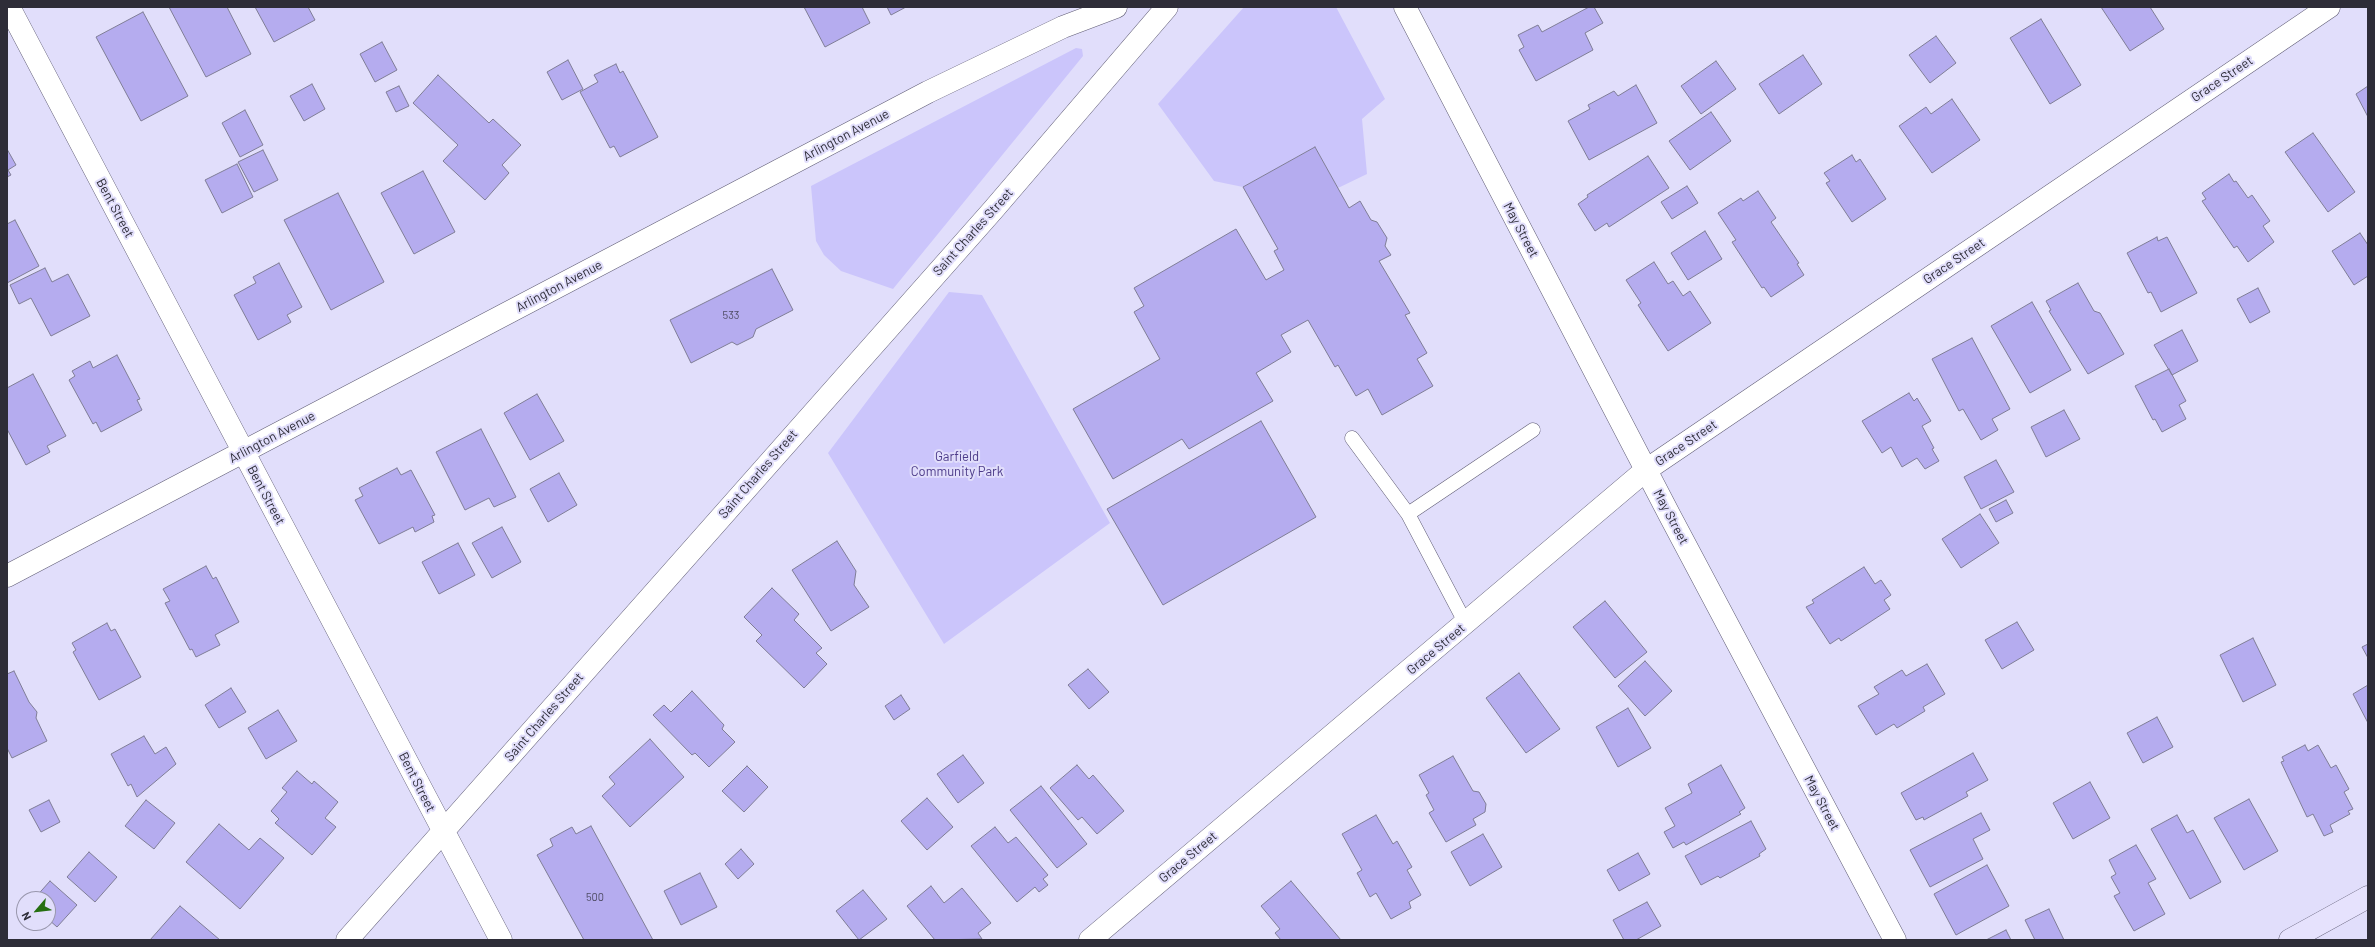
<!DOCTYPE html>
<style>
body{margin:0}
#map{position:relative;width:2375px;height:947px;overflow:hidden;background:#e1defb;font-family:Barlow,sans-serif}
canvas{display:block}
.frame{position:absolute;inset:0;border:8px solid #2e2d38;pointer-events:none}
.north{position:absolute;left:16px;top:891px;width:40px;height:40px;box-sizing:border-box;background:#e1defb;border:1px solid #9997ad;border-radius:50%;rotate:242deg;font-size:11px;font-weight:700;line-height:16px;text-align:center;color:#2e2d38}
.north::after{content:'';display:block;margin:auto;width:14px;height:18px;background:#266f11;clip-path:polygon(50% 0,100% 100%,50% 72%,0 100%)}
</style>
<div id="map">
<canvas width="2375" height="947"></canvas>
<div class="frame"></div>
<div class="north">N</div>
</div>
<script>
const context = document.querySelector('canvas').getContext('2d');
context.lineJoin = 'round';
function fillPath(path, color) {
  context.fillStyle = color;
  context.fill(path, 'evenodd');
}
function poly(rows) {
  const path = new Path2D();
  for (const r of rows) {
    path.moveTo(r[0], r[1]);
    for (let i = 2; i < r.length; i += 2) path.lineTo(r[i], r[i + 1]);
  }
  return path;
}
function trace(path, color, width, dash) {
  context.strokeStyle = color;
  context.lineWidth = width;
  context.lineCap = dash ? 'butt' : 'round';
  context.setLineDash(dash || []);
  context.stroke(path);
}
function write(font, color, halo, rows, align = 'center') {
  context.font = font + ' Barlow,sans-serif';
  context.lineWidth = 4;
  context.setLineDash([]);
  context.textBaseline = 'middle';
  context.strokeStyle = halo;
  context.fillStyle = color;
  for (const [text, x, y, turn = 0] of rows) {
    context.save();
    context.translate(x, y);
    context.rotate((+turn || 0) * Math.PI / 180);
    context.textAlign = isNaN(turn) ? turn : align;
    if (halo) context.strokeText(text, 0, 0);
    context.fillText(text, 0, 0);
    context.restore();
  }
}
fillPath(poly([
 [1244,7,1336,7,1385,99,1362,119,1367,174,1338,188,1315,147,1243,187,1214,181,1158,104],
 [1076,48,1082,49,1083,56,893,289,841,271,824,255,816,241,811,186],
 [949,292,982,295,1110,523,944,644,828,453]
]), '#cbc5fb');
const building = poly([
 [169,7,227,7,251,54,206,77,169,7],
 [255,7,308,7,315,20,274,42,255,7],
 [804,7,862,7,870,23,825,47,804,7],
 [887,7,906,7,891,15,887,7],
 [1589,7,1594,7,1603,23,1585,33,1593,50,1536,81,1519,50,1524,47,1518,35,1538,25,1542,32,1589,7],
 [2101,7,2150,7,2164,29,2130,51,2101,7],
 [143,12,188,96,141,121,96,37,143,12],
 [2041,19,2081,85,2050,104,2010,38,2041,19],
 [1936,36,1956,63,1930,83,1909,55,1936,36],
 [382,42,397,70,375,82,360,54,382,42],
 [1803,55,1822,84,1779,114,1759,84,1803,55],
 [568,60,583,89,562,100,547,72,568,60],
 [1716,61,1736,89,1701,114,1681,86,1716,61],
 [616,64,620,73,623,71,658,137,620,157,614,146,610,148,580,92,598,82,594,75,616,64],
 [438,75,489,123,493,119,521,145,502,165,509,173,485,200,443,161,458,145,413,103,438,75],
 [312,84,325,109,304,121,290,96,312,84],
 [1636,85,1657,123,1589,160,1568,121,1590,109,1588,105,1614,91,1618,96,1636,85],
 [399,86,409,106,396,112,386,92,399,86],
 [2368,86,2368,117,2356,94,2368,86],
 [1952,99,1980,140,1932,173,1899,126,1926,107,1931,114,1952,99],
 [245,110,263,145,240,157,222,123,245,110],
 [1711,112,1731,141,1690,170,1669,141,1711,112],
 [2313,133,2355,192,2328,212,2285,152,2313,133],
 [1315,147,1349,208,1360,201,1371,220,1377,222,1387,238,1385,246,1391,255,1379,261,1410,313,1405,315,1427,353,1417,359,1433,386,1382,415,1368,389,1356,396,1338,365,1335,367,1308,320,1281,335,1291,352,1256,373,1273,401,1189,449,1182,439,1113,479,1073,409,1160,359,1134,312,1144,306,1134,288,1236,229,1266,280,1284,270,1274,251,1278,249,1243,187,1315,147],
 [7,149,16,165,8,170,11,175,7,177,7,149],
 [263,150,278,180,254,192,238,162,263,150],
 [1852,155,1856,162,1860,159,1886,199,1852,222,1826,183,1830,181,1824,173,1852,155],
 [1648,156,1669,188,1609,227,1607,223,1595,231,1578,204,1588,197,1587,195,1648,156],
 [237,164,253,197,222,213,205,180,237,164],
 [423,171,455,232,414,254,381,193,423,171],
 [2229,174,2234,182,2236,181,2248,198,2252,195,2270,221,2263,226,2274,242,2248,262,2237,246,2234,248,2202,201,2206,199,2202,193,2229,174],
 [1687,186,1698,203,1672,219,1661,202,1687,186],
 [1758,191,1776,218,1771,222,1799,263,1797,264,1804,275,1771,297,1764,287,1762,288,1732,242,1736,240,1718,213,1741,198,1743,201,1758,191],
 [338,193,384,282,331,310,284,220,338,193],
 [15,220,39,266,7,283,7,224,15,220],
 [1705,231,1722,259,1688,280,1671,253,1705,231],
 [2360,233,2368,245,2368,276,2354,285,2332,251,2360,233],
 [2157,237,2158,241,2167,237,2197,293,2161,312,2151,292,2148,293,2127,253,2157,237],
 [1654,262,1668,284,1673,281,1683,296,1690,291,1711,323,1668,351,1638,305,1641,303,1626,280,1654,262],
 [279,263,302,307,287,315,291,322,258,340,234,295,256,283,253,277,279,263],
 [45,268,52,282,68,274,90,316,51,336,31,298,19,304,10,285,45,268],
 [772,269,793,310,756,329,753,337,737,345,732,342,691,363,670,320,772,269],
 [2078,283,2094,311,2100,313,2124,354,2088,374,2049,311,2051,310,2046,301,2078,283],
 [2258,288,2270,312,2250,323,2237,299,2258,288],
 [2032,302,2071,370,2030,393,1991,326,2032,302],
 [2182,330,2198,361,2172,375,2154,345,2182,330],
 [1972,338,2010,409,1992,419,1998,430,1981,440,1963,409,1959,411,1932,359,1972,338],
 [117,355,140,399,137,400,142,410,101,432,96,422,93,424,69,380,75,376,72,371,90,361,93,368,117,355],
 [2169,369,2186,401,2179,405,2186,419,2162,432,2155,419,2153,420,2135,386,2169,369],
 [33,374,66,436,47,446,50,452,26,465,7,429,7,388,33,374],
 [1909,393,1914,401,1917,398,1931,421,1922,426,1934,448,1932,449,1939,461,1925,469,1917,458,1902,467,1891,447,1882,453,1862,421,1909,393],
 [537,394,564,441,530,460,504,413,537,394],
 [2064,410,2080,439,2046,457,2031,427,2064,410],
 [1261,421,1316,517,1163,605,1107,509,1261,421],
 [481,429,516,497,494,507,489,498,465,510,436,452,481,429],
 [1996,460,2014,492,1981,509,1964,477,1996,460],
 [397,468,401,475,411,470,435,515,432,516,434,522,415,532,413,527,379,544,355,500,363,496,359,488,397,468],
 [559,473,577,505,548,522,530,489,559,473],
 [2006,500,2013,513,1996,522,1989,509,2006,500],
 [1980,514,1999,543,1961,568,1942,539,1980,514],
 [502,527,521,562,492,578,472,543,502,527],
 [837,541,856,571,854,585,869,607,831,631,792,570,837,541],
 [458,543,475,575,439,594,422,562,458,543],
 [206,566,213,579,216,577,239,622,215,635,220,645,196,657,192,649,190,650,165,603,170,601,163,589,206,566],
 [1864,567,1875,584,1881,580,1891,595,1884,600,1890,609,1841,641,1839,638,1830,644,1806,607,1814,603,1812,600,1864,567],
 [772,588,799,614,794,620,822,648,816,653,827,664,804,688,756,641,762,635,744,617,772,588],
 [1605,601,1647,652,1615,678,1573,627,1605,601],
 [2017,622,2034,650,2002,669,1985,640,2017,622],
 [107,623,111,631,115,629,141,677,99,700,73,652,76,650,72,643,107,623],
 [2253,638,2276,685,2243,702,2220,655,2253,638],
 [2368,644,2368,658,2362,647,2368,644],
 [1645,661,1672,691,1645,716,1618,686,1645,661],
 [1927,664,1945,694,1923,707,1925,711,1897,728,1894,724,1876,735,1858,706,1879,694,1874,687,1902,670,1906,676,1927,664],
 [1088,669,1109,692,1089,709,1068,685,1088,669],
 [14,671,29,702,37,712,36,718,47,741,12,758,7,748,7,674,14,671],
 [1519,673,1560,729,1526,753,1486,698,1519,673],
 [2368,685,2368,723,2353,694,2368,685],
 [231,688,246,712,219,728,205,705,231,688],
 [692,691,724,725,722,729,735,742,709,767,695,753,692,755,653,715,664,705,671,712,692,691],
 [901,695,910,709,894,720,885,706,901,695],
 [1628,708,1651,748,1618,767,1596,727,1628,708],
 [278,710,297,741,266,759,248,728,278,710],
 [2157,717,2173,747,2143,763,2127,733,2157,717],
 [144,736,155,754,166,747,176,764,137,797,131,784,128,786,111,754,144,736],
 [650,739,684,777,630,827,602,796,615,784,609,777,650,739],
 [2305,745,2308,751,2318,745,2331,768,2336,765,2349,789,2344,792,2353,809,2348,811,2350,814,2330,825,2333,832,2324,836,2313,814,2307,817,2281,762,2284,761,2282,757,2305,745],
 [1973,753,1988,780,1966,792,1968,796,1924,820,1923,817,1916,820,1901,793,1973,753],
 [963,755,984,783,958,803,937,774,963,755],
 [1453,756,1473,791,1479,792,1486,804,1485,812,1473,819,1476,825,1446,842,1429,813,1434,810,1426,795,1429,793,1419,775,1453,756],
 [1077,765,1089,779,1093,775,1124,811,1097,834,1082,817,1078,820,1050,788,1077,765],
 [1721,765,1745,808,1739,812,1741,814,1686,845,1684,842,1673,848,1664,832,1675,826,1665,808,1692,793,1688,784,1721,765],
 [747,766,768,787,744,812,722,791,747,766],
 [297,771,312,784,314,781,338,802,325,818,336,827,312,855,275,823,279,819,271,811,287,792,282,788,297,771],
 [2090,782,2110,818,2073,839,2053,803,2090,782],
 [1041,786,1087,844,1057,868,1010,810,1041,786],
 [927,798,953,827,927,850,901,821,927,798],
 [2249,799,2278,851,2244,870,2214,818,2249,799],
 [49,800,60,822,41,832,29,810,49,800],
 [146,800,175,823,154,849,125,826,146,800],
 [1981,813,1990,830,1973,839,1983,859,1930,887,1910,850,1981,813],
 [1376,815,1393,844,1397,841,1412,867,1407,870,1421,895,1409,902,1411,908,1391,919,1376,893,1370,897,1357,873,1362,870,1342,834,1376,815],
 [2177,815,2187,833,2193,830,2221,882,2190,899,2151,829,2177,815],
 [1751,821,1766,849,1759,854,1760,856,1720,878,1718,876,1701,885,1685,856,1751,821],
 [219,824,249,850,260,838,284,858,240,909,186,862,219,824],
 [591,826,653,940,584,940,537,855,553,846,550,839,572,827,576,834,591,826],
 [995,827,1008,843,1016,837,1048,875,1043,879,1048,885,1039,892,1035,887,1017,902,971,846,995,827],
 [1483,834,1502,867,1470,886,1451,852,1483,834],
 [2136,845,2156,879,2148,883,2165,914,2134,931,2114,896,2120,893,2111,877,2116,874,2109,860,2136,845],
 [741,849,754,864,738,879,725,864,741,849],
 [89,852,117,877,95,902,67,877,89,852],
 [1638,853,1650,874,1619,891,1607,870,1638,853],
 [1987,865,2009,906,1956,935,1934,894,1987,865],
 [700,873,717,907,681,925,664,891,700,873],
 [50,881,77,905,57,927,48,919,48,899,34,899,50,881],
 [1291,881,1341,940,1281,940,1275,933,1280,929,1261,906,1291,881],
 [931,886,944,903,962,888,991,923,978,933,982,939,935,940,907,906,931,886],
 [863,890,887,919,859,940,836,911,863,890],
 [1647,902,1661,926,1636,940,1624,940,1613,920,1647,902],
 [180,906,220,940,150,940,180,906],
 [2049,909,2064,940,2035,940,2025,920,2049,909],
 [2006,930,2011,940,1986,940,2006,930]
]);
fillPath(building, '#b5acef');
trace(building, '#7f7d96', 1);
const lane = poly([
 [1352,438,1408,514,1466,624],
 [1408,514,1533,430]
]);
const street = poly([
 [9,7,501,940],
 [1405,7,1670,516,1895,940],
 [7,576,928,92,1063,27,1116,7],
 [347,940,993,210,1167,7],
 [1090,940,1646,470,2329,7]
]);
const secondary = poly([
 [2290,940,2368,897]
]);
trace(lane, '#605d75', 15);
trace(street, '#605d75', 23);
trace(secondary, '#605d75', 23);
trace(lane, '#fff', 14);
trace(street, '#fff', 22);
trace(secondary, '#e6e2fd', 22);
write('11px', '#504d66', null, [
 ["533",731,315],
 ["500",595,897]
]);
write('13px', '#2e2d38', '#e1defb', [
 ["Grace Street",2222,79,-34],
 ["Arlington Avenue",846,135,-28],
 ["Bent Street",115,208,62],
 ["May Street",1521,230,62],
 ["Saint Charles Street",973,232,-48],
 ["Grace Street",1954,261,-34],
 ["Arlington Avenue",559,286,-28],
 ["Arlington Avenue",272,437,-28],
 ["Grace Street",1686,443,-34],
 ["Saint Charles Street",758,474,-49],
 ["Bent Street",266,495,62],
 ["May Street",1671,517,62],
 ["Grace Street",1436,649,-40],
 ["Saint Charles Street",544,717,-49],
 ["Bent Street",417,782,63],
 ["May Street",1822,803,62],
 ["Grace Street",1188,857,-40]
]);
write('13px', '#4c3b89', '#e1defb', [
 ["Garfield",957,457],
 ["Community Park",957,472]
]);
</script>
